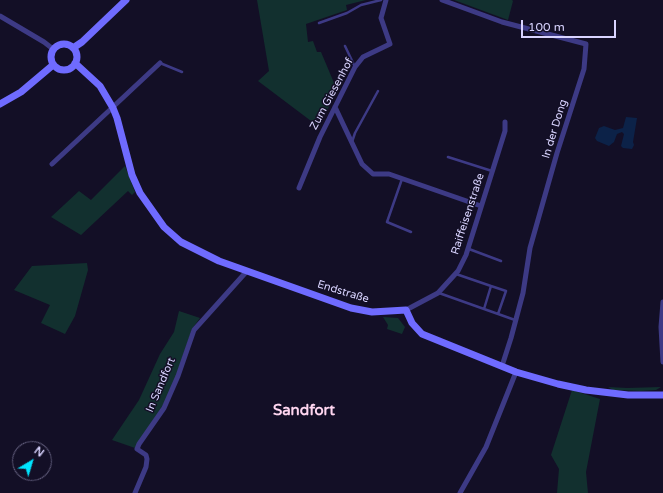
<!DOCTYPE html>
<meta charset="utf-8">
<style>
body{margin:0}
#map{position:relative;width:663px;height:493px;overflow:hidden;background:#130f26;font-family:"Varela Round",sans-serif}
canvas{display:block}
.north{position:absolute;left:12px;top:441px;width:40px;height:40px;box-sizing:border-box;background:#130f26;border:1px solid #625e7d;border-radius:50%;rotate:38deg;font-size:11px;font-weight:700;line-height:16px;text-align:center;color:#d9d4ff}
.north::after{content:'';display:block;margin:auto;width:14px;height:18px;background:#00e5ff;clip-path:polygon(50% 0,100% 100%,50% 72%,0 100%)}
.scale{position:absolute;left:521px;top:20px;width:95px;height:18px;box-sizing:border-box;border:2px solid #d9d4ff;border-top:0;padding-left:5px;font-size:12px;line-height:14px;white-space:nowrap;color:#d9d4ff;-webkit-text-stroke:3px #130f26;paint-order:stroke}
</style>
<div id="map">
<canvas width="663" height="493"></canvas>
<div class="north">N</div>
<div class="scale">100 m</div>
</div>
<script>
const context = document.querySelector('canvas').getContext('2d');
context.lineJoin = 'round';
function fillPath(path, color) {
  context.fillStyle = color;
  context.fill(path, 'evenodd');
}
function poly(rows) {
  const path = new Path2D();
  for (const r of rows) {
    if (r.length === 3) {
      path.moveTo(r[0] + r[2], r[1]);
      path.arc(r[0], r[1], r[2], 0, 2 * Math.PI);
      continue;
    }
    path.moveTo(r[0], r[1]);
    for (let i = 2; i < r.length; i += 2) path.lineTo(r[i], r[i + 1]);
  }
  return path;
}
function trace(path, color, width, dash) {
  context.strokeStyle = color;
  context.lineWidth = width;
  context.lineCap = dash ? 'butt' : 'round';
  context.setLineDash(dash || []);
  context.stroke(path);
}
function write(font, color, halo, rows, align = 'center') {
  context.font = font + ' "Varela Round",sans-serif';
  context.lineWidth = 3;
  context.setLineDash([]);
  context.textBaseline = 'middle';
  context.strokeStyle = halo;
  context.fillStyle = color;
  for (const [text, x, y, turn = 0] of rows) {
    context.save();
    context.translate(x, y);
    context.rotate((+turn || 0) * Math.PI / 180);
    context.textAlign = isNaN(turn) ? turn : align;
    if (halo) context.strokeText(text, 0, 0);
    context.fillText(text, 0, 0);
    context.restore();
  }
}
fillPath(poly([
 [257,0,366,0,346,5,347,10,306,24,308,42,313,41,317,52,321,52,337,90,319,127,258,81,269,71],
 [454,0,512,0,513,1,508,20],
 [125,166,135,192,132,195,128,191,81,235,51,217,79,191,91,200],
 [87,263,88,270,75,316,65,334,41,323,50,305,14,290,32,266],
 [179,311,200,318,192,329,175,379,165,402,135,448,112,440,139,400,160,354,174,332],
 [383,317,398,318,405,327,402,334,387,329,388,325],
 [608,387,627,388,661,387,656,390,641,391,613,390],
 [572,390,600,399,586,472,588,493,557,493,559,469,551,455]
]), '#12302f');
fillPath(poly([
 [626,117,637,118,633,142,634,145,632,149,623,148,621,146,624,134,622,132,617,134,614,142,609,146,597,141,595,138,599,128,604,126,615,130,623,128]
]), '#0c2248');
trace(poly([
 [319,23,347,13,361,5,381,0],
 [345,46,355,67],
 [160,63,182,72],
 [352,142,355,133,378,91],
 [448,157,492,171],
 [402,179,387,222,411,232],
 [469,249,501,261],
 [456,274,491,286,484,309],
 [491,286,506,291,498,314],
 [439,293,515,320]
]), '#3d3a85', 2.5);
trace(poly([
 [442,0,502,22,586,44,584,69,557,153,530,248,523,293,511,338,502,366],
 [0,16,44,42,53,49],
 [335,107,362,164,373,174,389,174,481,206],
 [52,164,160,63],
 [299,188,320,137,355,67,363,57,390,44,381,18,386,0],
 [663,302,661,327,663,362],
 [406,310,438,293,458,271,466,255,505,131,505,122],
 [135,493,146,467,147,459,146,455,137,449,139,444,164,408,178,376,194,330,247,271],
 [460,493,486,447,516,372]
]), '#3d3a85', 5);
trace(poly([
 [64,57,13],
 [73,48,82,42,126,0],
 [75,63,100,86,113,108,117,118,132,175,140,193,164,227,181,242,219,261,351,308,372,312,406,310,412,323,422,334,516,372,558,384,586,390,628,395,663,395],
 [0,104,21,92,53,65]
]), '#6f6bff', 7);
write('11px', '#d9d4ff', '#130f26', [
 ["Zum Giesenhof",332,94,-62],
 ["In der Dong",555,129,-73],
 ["Raiffeisenstraße",468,214,-72],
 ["Endstraße",343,292,17],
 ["In Sandfort",161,385,-67]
]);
write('bold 15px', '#ffd6f0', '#130f26', [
 ["Sandfort",304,411]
]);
</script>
